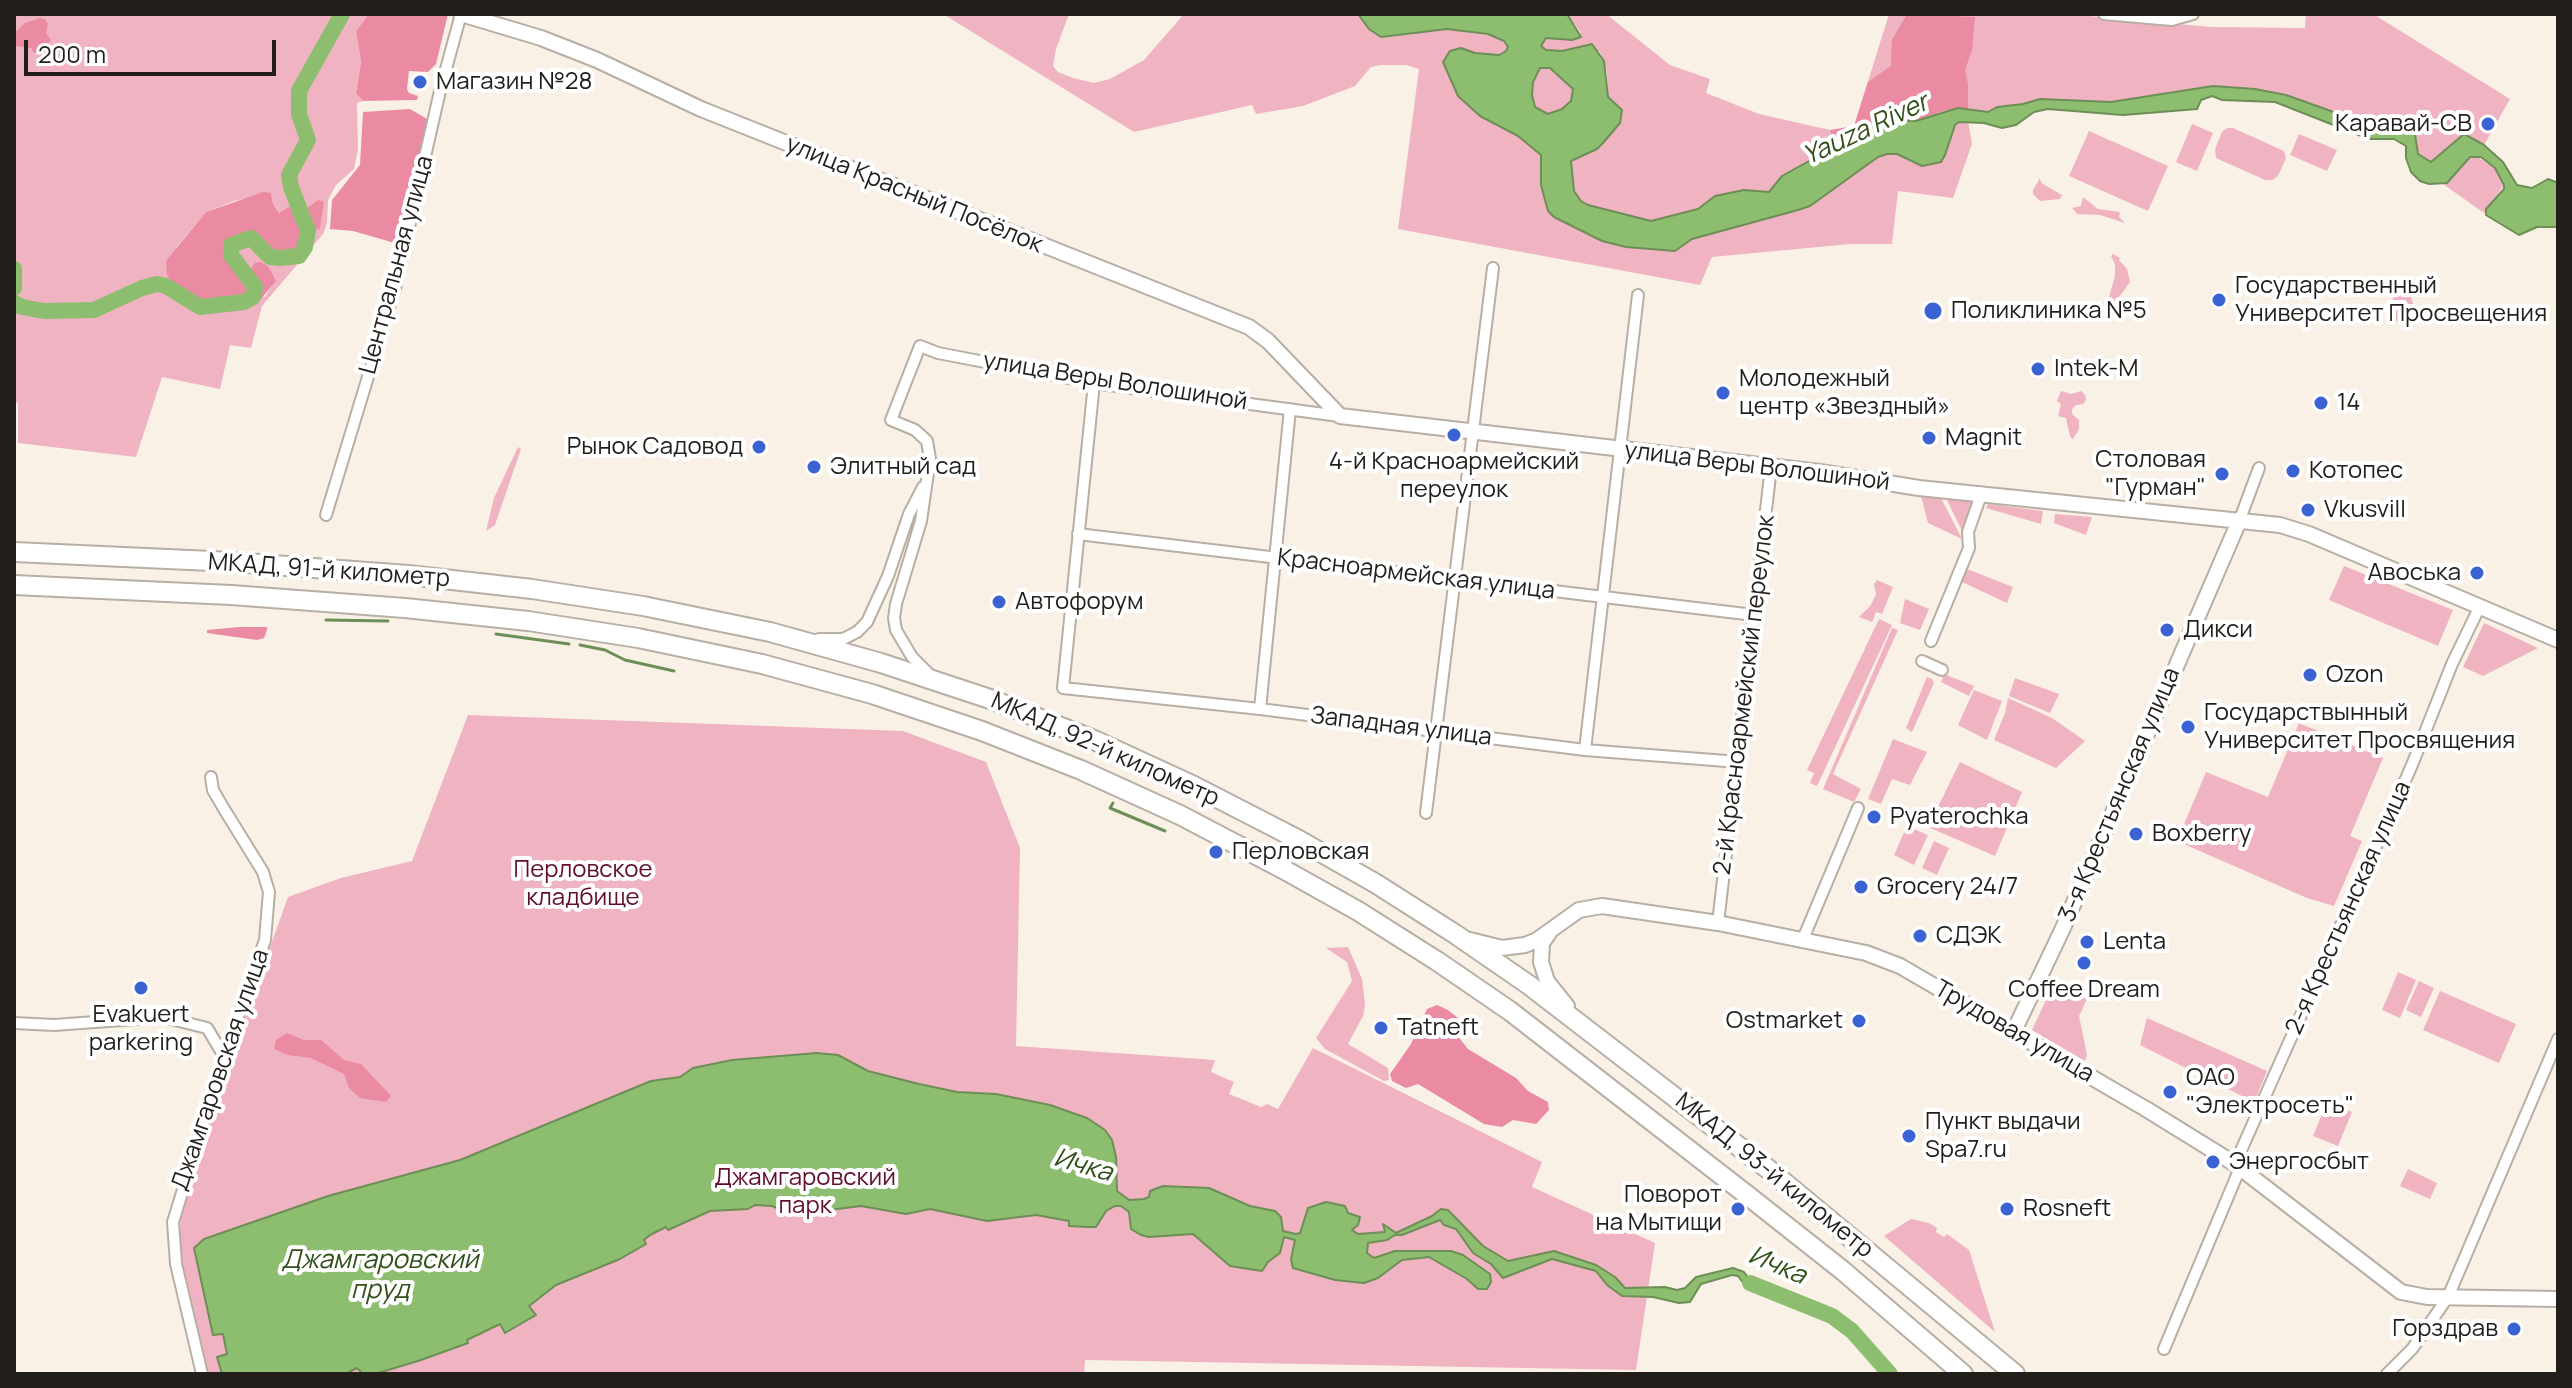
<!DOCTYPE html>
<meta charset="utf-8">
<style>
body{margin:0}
#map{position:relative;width:2572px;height:1388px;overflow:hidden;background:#faf1e6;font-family:Manrope,sans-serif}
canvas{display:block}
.frame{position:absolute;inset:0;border:16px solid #221f1b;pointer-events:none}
.scale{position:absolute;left:24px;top:40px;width:252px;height:36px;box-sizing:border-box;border:4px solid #221f1b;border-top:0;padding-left:10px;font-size:24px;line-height:28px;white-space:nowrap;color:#221f1b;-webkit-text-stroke:6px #fff;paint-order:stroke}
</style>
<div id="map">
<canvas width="2572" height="1388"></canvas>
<div class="frame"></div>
<div class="scale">200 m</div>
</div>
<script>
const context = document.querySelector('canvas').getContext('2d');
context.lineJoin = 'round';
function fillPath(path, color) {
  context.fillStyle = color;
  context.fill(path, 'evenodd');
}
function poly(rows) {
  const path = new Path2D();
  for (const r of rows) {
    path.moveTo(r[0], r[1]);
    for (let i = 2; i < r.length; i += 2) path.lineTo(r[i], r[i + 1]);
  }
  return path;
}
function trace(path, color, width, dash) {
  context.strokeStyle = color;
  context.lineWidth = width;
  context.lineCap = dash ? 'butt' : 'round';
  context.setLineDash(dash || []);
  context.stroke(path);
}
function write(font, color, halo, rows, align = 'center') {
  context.font = font + ' Manrope,sans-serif';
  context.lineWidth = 8;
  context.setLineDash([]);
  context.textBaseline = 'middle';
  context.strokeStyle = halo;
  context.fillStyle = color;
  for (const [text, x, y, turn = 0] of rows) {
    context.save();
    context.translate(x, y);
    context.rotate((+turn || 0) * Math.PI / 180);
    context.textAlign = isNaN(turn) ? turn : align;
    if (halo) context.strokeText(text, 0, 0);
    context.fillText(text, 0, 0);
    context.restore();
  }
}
fillPath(poly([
 [14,14,369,14,356,31,361,62,356,92,363,101,357,103,358,149,354,169,336,185,328,200,327,223,323,234,262,306,251,348,230,345,220,389,162,377,136,457,18,443,18,403,14,402],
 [271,193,273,204,279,213,287,209,295,211,302,233,298,254,272,253,254,236,230,241,225,247,227,257,246,278,176,248,206,212,234,201],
 [261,262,268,266,275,281,265,297,259,297,260,287,255,275],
 [943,14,1069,14,1056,49,1053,66,1058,72,1073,78,1094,83,1110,79,1144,60,1184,14,1358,14,1369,29,1389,37,1447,29,1499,37,1508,47,1506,51,1499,55,1475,53,1461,48,1450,51,1448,75,1455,85,1458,96,1496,126,1518,136,1541,155,1541,185,1548,211,1554,217,1592,237,1626,247,1675,251,1692,239,1799,210,1810,206,1878,157,1887,154,1897,154,1913,163,1940,162,1945,155,1955,125,1959,122,1968,121,1972,144,1953,198,1898,191,1892,244,1850,244,1712,257,1700,285,1398,229,1419,69,1406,65,1381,65,1371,67,1355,86,1303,106,1256,114,1252,105,1134,132],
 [1567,14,1606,14,1670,65,1710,79,1706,93,1759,114,1830,130,1834,146,1811,162,1782,176,1769,192,1744,190,1715,196,1698,209,1663,219,1651,221,1588,205,1581,201,1574,191,1571,161,1603,143,1616,129,1620,123,1619,107,1608,97,1607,72,1600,52,1587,44,1562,51,1546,50,1541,46,1546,38,1581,33],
 [1889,14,2066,14,2211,27,2305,28,2306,14,2373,14,2510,99,2484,145,2464,134,2432,162,2418,154,2417,139,2411,130,2374,131,2355,120,2286,95,2225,87,2197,88,2177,94,2111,102,2040,99,2023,104,1997,107,1988,112,1975,111,1968,108,1854,126],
 [1540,68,1550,68,1573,89,1571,101,1562,109,1548,114,1535,107,1532,95,1533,82],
 [2192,124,2213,133,2197,171,2176,162],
 [2227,128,2233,128,2284,151,2286,158,2278,176,2272,180,2265,180,2216,158,2215,149,2222,132],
 [2089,131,2168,166,2148,211,2069,176],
 [2299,134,2337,150,2327,171,2290,155],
 [2476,156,2495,168,2504,185,2484,213,2443,184,2470,157],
 [2037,176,2043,184,2062,195,2060,199,2040,201,2033,194,2033,190,2039,180],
 [2083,197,2098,209,2120,212,2119,217,2125,223,2100,215,2077,214,2072,208,2081,206],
 [2113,254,2120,258,2119,260,2127,269,2130,282,2116,301,2108,305,2103,303,2109,297,2115,276,2115,264,2111,256],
 [2400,282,2407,285,2414,307,2408,327,2386,316],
 [2061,391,2071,394,2081,391,2085,395,2086,400,2083,404,2076,405,2072,409,2072,414,2079,420,2079,429,2073,439,2070,437,2066,418,2058,416,2061,404,2057,401],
 [518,447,521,449,495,525,486,531,494,498],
 [1921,496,1941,498,1962,539,1928,523],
 [1946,498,1977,503,1962,531],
 [1988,504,2043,511,2041,524,1986,508],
 [2055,514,2092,517,2086,535,2054,523],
 [2344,566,2453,610,2438,646,2329,600],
 [1967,569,2013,587,2007,603,1962,582],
 [1877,580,1893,587,1882,614,1876,612,1872,622,1859,617,1871,605,1876,594,1874,584],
 [1905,599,1929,609,1920,630,1900,623],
 [1879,619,1892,625,1817,786,1810,783,1814,773,1807,770],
 [2484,623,2538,648,2483,676,2463,667],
 [1892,628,1898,630,1833,774,1861,789,1854,802,1823,789],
 [1944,674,1974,686,1969,696,1941,682],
 [1927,677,1932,679,1934,683,1912,732,1906,728],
 [2015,678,2059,694,2050,713,2009,696],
 [1974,690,2002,701,1987,740,1958,725],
 [2008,698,2052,718,2085,741,2056,768,1994,740,2005,713],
 [468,715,903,731,986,762,1020,848,1016,1046,1215,1060,1211,1072,1234,1082,1229,1094,1261,1107,1267,1104,1278,1109,1313,1048,1542,1162,1532,1187,1655,1243,1636,1370,1085,1360,1084,1374,207,1374,179,1253,181,1213,244,1020,288,897,341,878,412,861],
 [2299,723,2383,758,2350,836,2362,841,2334,906,2307,898,2177,841,2206,772,2268,797],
 [1893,739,1927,752,1910,785,1892,779,1881,804,1868,799],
 [1960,762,2022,792,1995,856,1928,827],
 [1907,826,1928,835,1914,865,1894,855],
 [1934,841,1949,848,1937,875,1922,868],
 [1348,947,1362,979,1365,1005,1363,1016,1348,1044,1388,1068,1389,1080,1384,1081,1325,1049,1316,1038,1352,981,1347,962,1326,948],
 [2398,972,2416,980,2400,1018,2382,1010],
 [2419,981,2434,988,2421,1017,2406,1010],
 [2054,983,2087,999,2079,1016,2087,1055,2085,1061,2032,1030],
 [2440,991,2516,1024,2499,1063,2423,1030],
 [2147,1018,2267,1071,2254,1102,2140,1045],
 [2327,1102,2352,1112,2338,1146,2313,1136],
 [2408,1169,2437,1183,2430,1199,2400,1186],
 [1911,1219,1929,1223,1937,1228,1936,1232,1944,1237,1947,1234,1969,1250,1995,1332,1884,1236]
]), '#f0b3c1');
fillPath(poly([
 [369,14,448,14,436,64,428,72,409,71,407,89,409,93,418,96,417,100,363,101,356,93,361,62,356,31],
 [1907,14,1975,17,1972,50,1965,70,1968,84,1968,108,1946,110,1916,121,1883,120,1834,146,1830,130,1854,126,1868,82,1891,66,1892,40],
 [40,18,45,19,48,24,46,33,51,40,40,53,34,53,31,48,14,46,14,28,17,31,25,23],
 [410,109,429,120,402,242,398,244,353,231,330,229,332,200,360,165,363,112],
 [263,192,271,193,273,204,279,213,289,207,295,211,302,233,298,254,272,253,254,236,243,236,230,241,225,247,227,257,246,278,251,294,221,302,202,303,174,285,167,275,166,261,206,212],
 [318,200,324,202,320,228,310,233,306,209],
 [261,262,268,266,276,281,261,299,258,279,250,270,255,263],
 [239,627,267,627,267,630,264,638,257,640,207,633,207,630],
 [1437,1005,1448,1010,1458,1018,1457,1035,1468,1049,1516,1078,1528,1091,1548,1102,1549,1110,1536,1124,1513,1120,1502,1127,1484,1124,1418,1084,1406,1088,1392,1081,1390,1074,1411,1044,1427,1009],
 [287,1033,304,1040,321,1040,344,1060,361,1064,391,1096,386,1102,360,1098,349,1088,344,1074,311,1058,288,1055,274,1049,276,1040]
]), '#ea8ba3');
const water = poly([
 [1358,14,1567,14,1581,37,1572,40,1546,38,1541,46,1546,50,1562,51,1592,44,1604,61,1608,97,1622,110,1620,123,1603,143,1597,149,1571,161,1574,191,1581,201,1588,205,1651,221,1698,209,1715,196,1744,190,1769,192,1782,176,1883,120,1916,121,1958,108,1988,112,1997,107,2023,104,2040,99,2111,102,2213,86,2255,89,2286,95,2342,115,2374,131,2405,127,2415,134,2418,154,2431,162,2464,134,2484,145,2503,162,2517,185,2532,188,2548,179,2558,183,2558,227,2537,227,2519,235,2486,215,2486,209,2504,189,2504,185,2495,168,2481,157,2470,157,2447,183,2429,184,2420,181,2411,172,2406,158,2406,146,2394,139,2369,139,2275,102,2222,100,2212,96,2201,100,2197,109,2123,115,2048,109,2034,112,2016,125,2002,128,1984,123,1959,122,1955,125,1945,155,1941,162,1922,166,1897,154,1887,154,1878,157,1810,206,1798,210,1692,239,1675,251,1626,247,1602,241,1554,217,1548,211,1541,185,1541,155,1518,136,1480,116,1458,96,1443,62,1450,51,1461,48,1475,53,1499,55,1506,51,1508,47,1504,41,1488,34,1447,29,1381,37,1369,29,1358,14],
 [1540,68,1550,68,1573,89,1571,101,1562,109,1548,114,1535,107,1532,95,1533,82,1540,68],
 [817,1053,838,1055,868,1071,919,1084,957,1092,996,1094,1050,1105,1087,1118,1105,1130,1112,1140,1116,1157,1117,1191,1129,1200,1144,1199,1149,1197,1150,1191,1163,1186,1209,1188,1250,1206,1275,1211,1281,1217,1283,1231,1296,1234,1300,1233,1308,1208,1326,1202,1345,1206,1348,1213,1360,1217,1358,1225,1352,1230,1358,1234,1385,1232,1383,1224,1396,1233,1432,1216,1441,1209,1448,1210,1483,1246,1508,1261,1554,1251,1596,1265,1615,1277,1625,1288,1665,1287,1677,1290,1685,1288,1696,1277,1733,1268,1744,1272,1751,1281,1770,1289,1769,1292,1744,1284,1738,1276,1732,1275,1701,1284,1690,1302,1679,1303,1653,1297,1622,1296,1607,1285,1596,1271,1552,1259,1503,1278,1491,1264,1473,1253,1456,1229,1444,1225,1440,1220,1402,1235,1395,1235,1387,1240,1368,1243,1367,1253,1374,1258,1395,1251,1451,1251,1463,1255,1490,1274,1491,1282,1487,1289,1478,1289,1467,1279,1429,1257,1402,1260,1378,1278,1364,1283,1335,1280,1293,1268,1291,1259,1295,1240,1284,1237,1280,1253,1268,1262,1262,1271,1230,1266,1193,1234,1149,1237,1141,1235,1131,1229,1129,1212,1121,1206,1115,1206,1106,1211,1096,1227,1087,1227,1069,1226,1069,1221,1036,1215,987,1221,930,1209,906,1214,861,1206,814,1212,797,1210,791,1214,772,1206,755,1205,748,1209,710,1211,668,1230,666,1227,650,1235,644,1240,646,1244,620,1259,556,1285,529,1306,536,1315,505,1333,500,1324,467,1340,468,1343,421,1360,375,1374,363,1374,357,1368,345,1374,222,1374,217,1357,227,1354,223,1334,213,1335,194,1248,204,1239,328,1196,460,1160,651,1081,680,1077,693,1068,732,1060,817,1053]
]);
fillPath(water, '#8dbe6f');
trace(water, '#6d8e56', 2);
trace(poly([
 [326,620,388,621],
 [496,634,569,644],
 [580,645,605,650,625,660,674,671],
 [1113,803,1110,808,1165,831]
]), '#6d8e56', 3);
trace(poly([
 [14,269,14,288],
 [14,303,22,307,44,311,94,310,142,288,157,284,166,286,200,307,244,302,253,297,255,287,231,255,231,245,251,238,270,257,280,258,299,256,305,247,308,231,291,187,289,175,308,140,299,114,299,91,342,14],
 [1750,1283,1832,1316,1852,1331,1890,1374]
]), '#8dbe6f', 16);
const street = poly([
 [2104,14,2172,20,2193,14],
 [1094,383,1063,688,1260,709,1585,750,1739,762],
 [326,515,395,288,440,91,461,14],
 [2240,519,2259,468],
 [1078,534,1754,615],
 [819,639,843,639,857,632,867,622,888,576,909,514,923,487],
 [1931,641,1969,548,1968,532,1981,495],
 [1922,661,1942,670],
 [928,673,912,657,896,630,894,618,896,604,921,521,930,459,927,441,915,430,891,420,920,346,938,353,1094,383,1339,416],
 [1260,709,1290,409],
 [1585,750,1638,295],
 [1426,813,1493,268],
 [1718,923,1771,467],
 [1803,939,1858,808],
 [14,1023,54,1025,163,1017,207,1028,224,1056],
 [2235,1164,2412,765,2452,664,2480,606],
 [2164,1349,2240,1168],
 [202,1374,176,1264,173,1222,224,1056,265,940,269,892,263,872,224,809,213,790,211,777],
 [2387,1374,2412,1349,2448,1297,2558,1039]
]);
const secondary = poly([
 [461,14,541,38,597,60,701,109,1249,327,1268,341,1340,416,1820,472,1919,488,2280,525,2309,534,2558,640],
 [1549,933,1542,943,1541,962,1547,981,1567,1006],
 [1470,940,1502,948,1525,945,1537,940,1579,910,1602,906,1718,923,1866,953,1900,966,2146,1109,2235,1164,2401,1292,2427,1297,2558,1299],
 [2014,1031,2063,928,2240,519]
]);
const highway = poly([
 [14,552,233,562,408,575,532,589,643,606,770,632,881,663,993,700,1094,740,1194,786,1299,840,1375,883,1455,934,1529,985,1768,1169,2015,1374],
 [14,585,231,595,405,608,528,621,638,638,762,664,872,694,982,731,1081,770,1180,815,1283,869,1358,911,1437,961,1510,1011,1747,1195,1842,1270,1963,1374]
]);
trace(street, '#b7aea4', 14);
trace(secondary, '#b7aea4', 18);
trace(highway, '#b7aea4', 22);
trace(street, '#fff', 10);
trace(secondary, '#fff', 14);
trace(highway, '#fff', 18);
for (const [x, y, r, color] of [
 [420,82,8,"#3b62d3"],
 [2488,124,8,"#3b62d3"],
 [2219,300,8,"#3b62d3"],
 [1933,311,10,"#3b62d3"],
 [2038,369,8,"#3b62d3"],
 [1723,393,8,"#3b62d3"],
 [2321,403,8,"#3b62d3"],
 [1454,435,8,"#3b62d3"],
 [1929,438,8,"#3b62d3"],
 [759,447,8,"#3b62d3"],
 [814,467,8,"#3b62d3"],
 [2293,471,8,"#3b62d3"],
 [2222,474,8,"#3b62d3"],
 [2308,510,8,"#3b62d3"],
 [2477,573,8,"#3b62d3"],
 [999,602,8,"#3b62d3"],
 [2167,630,8,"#3b62d3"],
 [2310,675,8,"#3b62d3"],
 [2188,727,8,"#3b62d3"],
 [1874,817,8,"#3b62d3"],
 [2136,834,8,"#3b62d3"],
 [1216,852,8,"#3b62d3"],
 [1861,887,8,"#3b62d3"],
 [1920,936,8,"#3b62d3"],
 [2087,942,8,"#3b62d3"],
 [2084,963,8,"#3b62d3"],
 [141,988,8,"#3b62d3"],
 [1859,1021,8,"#3b62d3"],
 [1381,1028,8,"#3b62d3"],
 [2170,1092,8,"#3b62d3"],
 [1909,1136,8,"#3b62d3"],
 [2213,1162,8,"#3b62d3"],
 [1738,1209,8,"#3b62d3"],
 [2007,1209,8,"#3b62d3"],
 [2514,1329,8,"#3b62d3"]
]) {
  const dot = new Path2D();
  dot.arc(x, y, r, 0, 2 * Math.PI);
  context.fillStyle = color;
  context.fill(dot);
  trace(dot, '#fff', 3);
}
write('24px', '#221f1b', '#fff', [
 ["Магазин №28",436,82],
 ["Каравай-СВ",2472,124,"right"],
 ["Государственный",2235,286],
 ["Университет Просвещения",2235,314],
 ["Поликлиника №5",1951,311],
 ["Intek-M",2054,369],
 ["Молодежный",1739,379],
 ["центр «Звездный»",1739,407],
 ["14",2337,403],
 ["Magnit",1945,438],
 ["Рынок Садовод",743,447,"right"],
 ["Столовая",2206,460,"right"],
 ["\"Гурман\"",2206,488,"right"],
 ["4-й Красноармейский",1454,462,"center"],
 ["переулок",1454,490,"center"],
 ["Элитный сад",830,467],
 ["Котопес",2309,471],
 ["Vkusvill",2324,510],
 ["Авоська",2461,573,"right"],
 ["Автофорум",1015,602],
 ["Дикси",2183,630],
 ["Ozon",2326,675],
 ["Государствынный",2204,713],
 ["Университет Просвящения",2204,741],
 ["Pyaterochka",1890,817],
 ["Boxberry",2152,834],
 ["Перловская",1232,852],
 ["Grocery 24/7",1877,887],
 ["СДЭК",1936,936],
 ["Lenta",2103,942],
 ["Coffee Dream",2084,990,"center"],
 ["Evakuert",141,1015,"center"],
 ["parkering",141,1043,"center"],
 ["Ostmarket",1843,1021,"right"],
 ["Tatneft",1397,1028],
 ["ОАО",2186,1078],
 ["\"Электросеть\"",2186,1106],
 ["Пункт выдачи",1925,1122],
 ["Spa7.ru",1925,1150],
 ["Энергосбыт",2229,1162],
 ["Поворот",1722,1195,"right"],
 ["на Мытищи",1722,1223,"right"],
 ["Rosneft",2023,1209],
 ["Горздрав",2498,1329,"right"]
], 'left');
write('24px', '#221f1b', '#fff', [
 ["улица Красный Посёлок",914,195,22],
 ["Центральная улица",397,265,-75],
 ["улица Веры Волошиной",1115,382,9],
 ["улица Веры Волошиной",1757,467,7],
 ["МКАД, 91-й километр",329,571,4],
 ["Красноармейская улица",1416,575,7],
 ["2-й Красноармейский переулок",1745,695,-83],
 ["Западная улица",1401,727,7],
 ["МКАД, 92-й километр",1105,750,24],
 ["3-я Крестьянская улица",2120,795,-67],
 ["2-я Крестьянская улица",2349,908,-66],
 ["Трудовая улица",2014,1032,30],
 ["Джамгаровская улица",221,1070,-71],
 ["МКАД, 93-й километр",1774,1176,39]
]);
write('24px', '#620c2e', '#fff', [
 ["Перловское",583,870],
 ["кладбище",583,898],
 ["Джамгаровский",805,1178],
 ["парк",805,1206]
]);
write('italic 26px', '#31501a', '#fff', [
 ["Yauza River",1866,130,-25],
 ["Ичка",1083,1166,16],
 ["Джамгаровский",380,1261],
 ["пруд",380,1291],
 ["Ичка",1777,1266,23]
]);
</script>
